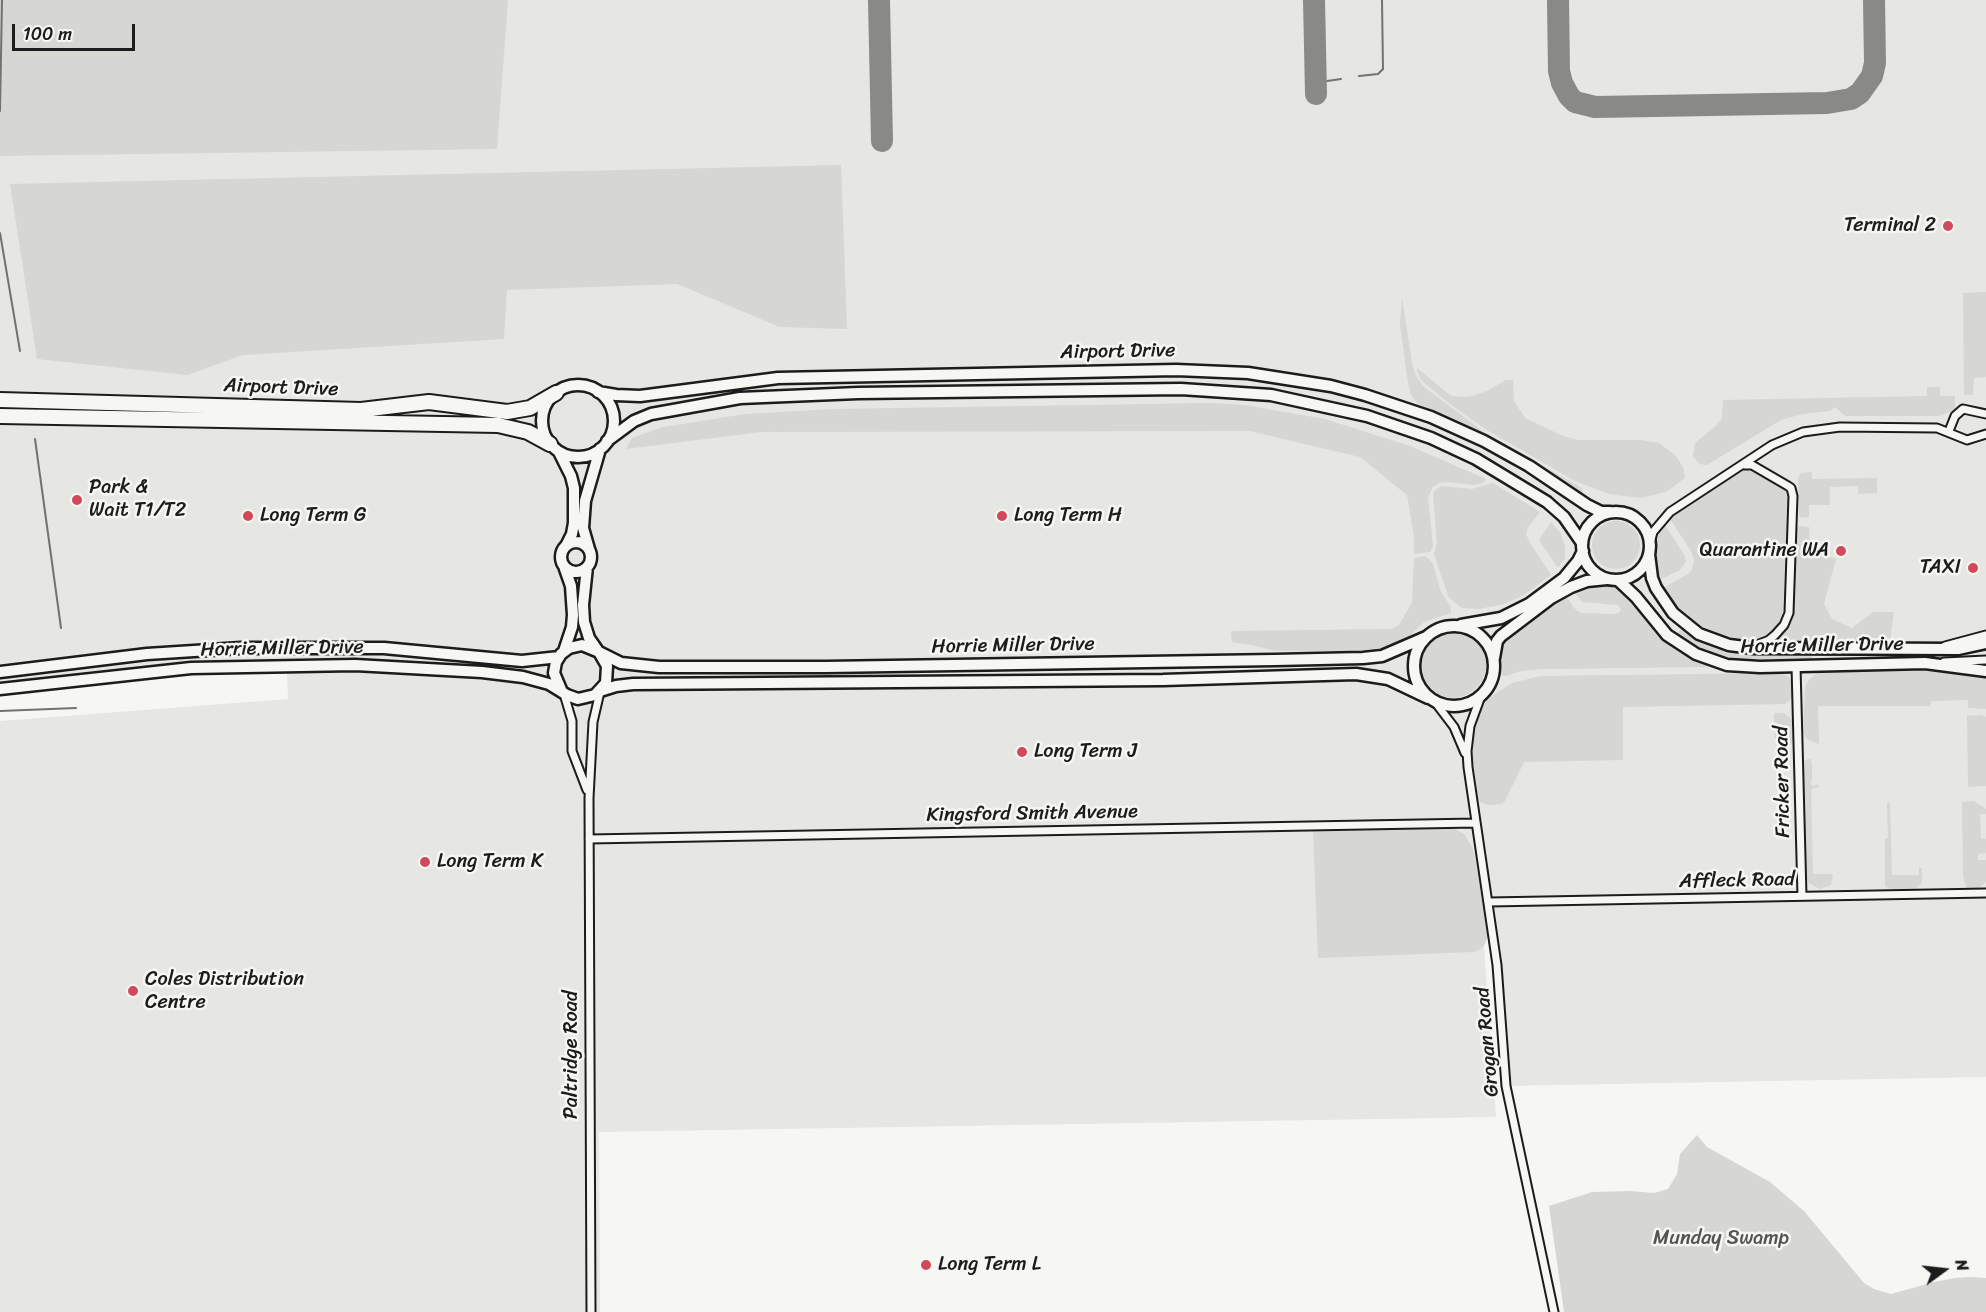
<!DOCTYPE html>
<style>
body{margin:0}
#map{position:relative;width:1986px;height:1312px;overflow:hidden;background:#f6f6f2;font-family:Sriracha,sans-serif}
canvas{display:block}
.north{position:absolute;left:1914px;top:1240px;width:60px;height:60px;-webkit-text-stroke:4px #f6f6f2;paint-order:stroke;rotate:75deg;font-size:16px;font-weight:700;line-height:24px;text-align:center;color:#1c1c1c}
.north::after{content:'';display:block;margin:auto;width:21px;height:27px;background:#1c1c1c;clip-path:polygon(50% 0,100% 100%,50% 72%,0 100%)}
.scale{position:absolute;left:12px;top:24px;width:123px;height:27px;box-sizing:border-box;border:3px solid #1c1c1c;border-top:0;padding-left:8px;font-size:18px;line-height:21px;white-space:nowrap;color:#1c1c1c;-webkit-text-stroke:4px #f6f6f2;paint-order:stroke}
</style>
<div id="map">
<canvas width="1986" height="1312"></canvas>
<div class="north">N</div>
<div class="scale">100 m</div>
</div>
<script>
const context = document.querySelector('canvas').getContext('2d');
context.lineJoin = 'round';
function fillPath(path, color) {
  context.fillStyle = color;
  context.fill(path, 'evenodd');
}
function poly(rows) {
  const path = new Path2D();
  for (const r of rows) {
    if (r.length === 3) {
      path.moveTo(r[0] + r[2], r[1]);
      path.arc(r[0], r[1], r[2], 0, 2 * Math.PI);
      continue;
    }
    path.moveTo(r[0], r[1]);
    for (let i = 2; i < r.length; i += 2) path.lineTo(r[i], r[i + 1]);
  }
  return path;
}
function trace(path, color, width, dash) {
  context.strokeStyle = color;
  context.lineWidth = width;
  context.lineCap = dash ? 'butt' : 'round';
  context.setLineDash(dash || []);
  context.stroke(path);
}
function write(font, color, halo, rows, align = 'center') {
  context.font = font + ' Sriracha,sans-serif';
  context.lineWidth = 5;
  context.setLineDash([]);
  context.textBaseline = 'middle';
  context.strokeStyle = halo;
  context.fillStyle = color;
  for (const [text, x, y, turn = 0] of rows) {
    context.save();
    context.translate(x, y);
    context.rotate((+turn || 0) * Math.PI / 180);
    context.textAlign = isNaN(turn) ? turn : align;
    if (halo) context.strokeText(text, 0, 0);
    context.fillText(text, 0, 0);
    context.restore();
  }
}
fillPath(poly([
 [0,0,1986,0,1986,1077,1506,1086,1500,988,1476,831,1496,1117,599,1132,600,1312,0,1312,0,721,288,699,287,671,241,671,194,675,0,695]
]), '#e6e6e2');
fillPath(poly([
 [0,0,508,0,497,149,0,156],
 [841,165,847,329,780,327,677,284,507,290,504,339,243,355,187,375,37,359,10,184],
 [1986,292,1986,377,1974,378,1973,395,1964,395,1963,293],
 [1402,298,1412,363,1416,376,1423,386,1484,432,1580,487,1583,490,1581,495,1529,460,1499,443,1417,403,1411,395,1408,383,1400,324],
 [1416,367,1451,396,1468,397,1487,391,1506,380,1513,380,1514,401,1525,418,1563,436,1578,440,1641,440,1659,443,1676,456,1684,469,1685,478,1666,492,1641,498,1609,494,1575,481,1485,429,1446,401,1421,380],
 [1927,387,1940,387,1940,396,1955,396,1955,410,1939,416,1845,416,1835,407,1830,411,1803,414,1781,420,1707,465,1699,464,1693,456,1695,443,1716,426,1722,418,1723,400,1927,396],
 [1212,403,1245,405,1325,419,1410,446,1486,479,1483,483,1474,485,1447,482,1439,483,1433,487,1428,497,1433,546,1430,552,1414,554,1414,537,1407,495,1360,457,1249,431,761,432,626,449,632,438,663,427,745,414,833,409],
 [1747,469,1758,472,1783,487,1789,496,1786,598,1782,617,1772,632,1753,640,1734,641,1722,638,1697,626,1679,611,1663,588,1688,574,1692,570,1694,560,1691,551,1670,519,1683,508,1737,472],
 [1812,472,1812,479,1877,478,1877,493,1858,494,1858,486,1830,487,1830,505,1809,505,1809,517,1801,518,1799,515,1798,477,1801,473],
 [1493,483,1540,512,1528,527,1526,534,1530,543,1551,575,1524,595,1504,604,1479,609,1462,608,1449,598,1434,555,1437,542,1433,495,1435,490,1442,486,1472,489],
 [1616,545,24],
 [1551,522,1561,534,1565,547,1565,558,1558,568,1539,540],
 [1665,525,1685,556,1686,562,1680,570,1659,580,1653,552,1658,535],
 [1799,526,1809,527,1810,549,1823,549,1822,555,1836,559,1824,604,1832,619,1852,628,1873,612,1894,612,1890,641,1775,643,1788,626,1793,614,1796,529],
 [1423,556,1428,558,1433,564,1441,592,1451,607,1451,613,1424,622,1407,638,1395,644,1383,648,1354,651,1275,651,1252,645,1232,642,1231,631,1391,629,1399,625,1412,602,1414,558],
 [1606,583,1618,588,1627,595,1651,627,1660,637,1685,655,1709,667,1543,669,1521,671,1506,676,1501,675,1498,664,1499,655,1506,637,1565,594,1574,608,1581,613,1615,614,1620,612,1621,609,1618,605,1582,602,1573,591,1586,586],
 [1681,629,1706,644,1731,652,1756,654,1812,653,1812,660,1757,661,1730,659,1693,646,1676,635],
 [1452,664,34],
 [1935,670,1986,674,1986,709,1968,708,1968,700,1931,701,1930,706,1818,706,1819,744,1808,740,1803,733,1805,687,1808,681,1817,673,1830,671],
 [1780,673,1788,676,1793,684,1793,697,1785,704,1623,707,1623,760,1524,762,1505,801,1501,804,1488,805,1480,802,1478,799,1471,749,1474,726,1483,706,1489,698,1512,683,1541,676],
 [1774,713,1784,713,1793,721,1794,739,1790,746,1782,747,1781,739,1775,739],
 [1981,715,1986,717,1986,786,1968,787,1967,716],
 [1807,759,1810,759,1812,763,1812,780,1810,782,1813,787,1818,784,1819,787,1811,789,1813,874,1831,874,1833,876,1831,885,1820,889,1809,883,1805,875,1803,762],
 [1974,801,1986,809,1986,814,1980,814,1981,838,1986,839,1986,853,1978,854,1978,860,1986,860,1986,882,1979,888,1967,888,1963,877,1962,802],
 [1887,803,1890,803,1892,875,1919,875,1919,868,1922,868,1922,883,1915,889,1893,890,1886,887,1885,885,1885,839,1888,838],
 [1449,826,1464,834,1472,847,1475,858,1488,936,1485,944,1481,949,1474,952,1318,958,1313,830],
 [1697,1135,1707,1147,1770,1182,1804,1211,1864,1283,1874,1289,1891,1294,1934,1282,1955,1278,1970,1277,1986,1278,1986,1312,1564,1312,1549,1206,1592,1192,1630,1191,1654,1193,1668,1189,1677,1174,1680,1154]
]), '#d6d6d2');
trace(poly([
 [1359,76,1378,74,1383,69,1382,0],
 [1327,81,1341,79],
 [0,111,2,0],
 [0,233,20,351],
 [35,439,61,628],
 [0,711,76,708]
]), '#727271', 2);
trace(poly([
 [879,0,882,141],
 [1314,0,1316,94],
 [1558,0,1559,71,1562,83,1569,96,1575,102,1595,107,1827,103,1851,99,1860,93,1872,76,1875,63,1874,0]
]), '#898987', 22);
const minor = poly([
 [1949,431,1955,416,1963,409,1986,414],
 [1745,465,1752,465,1788,486,1791,488,1793,496,1789,613,1784,625,1775,635,1769,640,1754,646],
 [1650,543,1653,532,1670,512,1772,445,1803,432,1840,427,1937,428,1967,440,1986,434],
 [1945,646,1986,635],
 [1944,662,1986,660],
 [1796,666,1802,896],
 [564,694,572,721,572,751,587,790],
 [1481,696,1470,726,1467,751,1468,767,1497,965,1506,1086,1554,1312],
 [1435,702,1454,727,1465,753],
 [589,839,1475,823],
 [1489,902,1986,893],
 [591,1312,589,798,593,722,600,692]
]);
const primary = poly([
 [578,421,36],
 [598,392,616,395,640,396,778,378,1176,370,1248,373,1331,386,1365,395,1431,417,1484,441,1529,466,1587,505,1601,512,1610,512],
 [607,441,634,421,651,414,740,398,858,393,1181,389,1271,395,1367,416,1431,438,1476,459,1547,502,1564,517,1582,543],
 [559,452,571,476,574,488,574,523,572,534,566,546],
 [1616,546,34],
 [576,557,15],
 [589,549,583,528,585,501,600,449],
 [1649,554,1652,578,1656,588,1673,613,1699,634,1729,645,1753,648,1958,649,1986,643],
 [587,567,583,605,584,622,589,638,598,651],
 [1618,580,1636,597,1667,635,1696,654,1727,665,1760,667,1925,663,1986,671],
 [1461,625,1501,618,1529,604,1564,578,1578,561,1583,551],
 [1454,666,40],
 [564,651,572,627,573,615,571,586,564,566],
 [599,652,621,663,659,667,826,667,1275,660,1363,658,1382,656,1426,637],
 [1494,658,1497,641,1501,636,1551,598,1571,587,1587,581,1607,579],
 [0,672,147,654,241,648,384,648,522,661,559,657],
 [0,689,191,668,355,665,482,672,523,677,549,684,567,695,578,699,595,695,606,683,607,666,599,652,582,645,569,648,561,654,556,662,554,673,562,692],
 [600,691,616,686,633,684,1163,680,1356,674,1388,679,1428,698]
]);
const motorway = poly([
 [0,400,361,410,429,402,507,412,530,408,556,393],
 [0,416,498,425,528,432,550,444]
]);
trace(minor, '#1c1c1c', 11);
trace(primary, '#1c1c1c', 15);
trace(motorway, '#1c1c1c', 18);
trace(minor, '#f6f6f2', 7);
trace(primary, '#f6f6f2', 10);
trace(motorway, '#f6f6f2', 14);
for (const [x, y, r, color] of [
 [1948,226,6,"#d1495b"],
 [77,500,6,"#d1495b"],
 [248,516,6,"#d1495b"],
 [1002,516,6,"#d1495b"],
 [1841,551,6,"#d1495b"],
 [1973,568,6,"#d1495b"],
 [1022,752,6,"#d1495b"],
 [425,862,6,"#d1495b"],
 [133,991,6,"#d1495b"],
 [926,1265,6,"#d1495b"]
]) {
  const dot = new Path2D();
  dot.arc(x, y, r, 0, 2 * Math.PI);
  context.fillStyle = color;
  context.fill(dot);
  trace(dot, '#f6f6f2', 2);
}
write('20px', '#1c1c1c', '#f6f6f2', [
 ["Terminal 2",1936,226,"right"],
 ["Park &",89,488],
 ["Wait T1/T2",89,511],
 ["Long Term G",260,516],
 ["Long Term H",1014,516],
 ["Quarantine WA",1829,551,"right"],
 ["TAXI",1961,568,"right"],
 ["Long Term J",1034,752],
 ["Long Term K",437,862],
 ["Coles Distribution",145,980],
 ["Centre",145,1003],
 ["Long Term L",938,1265]
], 'left');
write('20px', '#1c1c1c', '#f6f6f2', [
 ["Airport Drive",1118,352,-1],
 ["Airport Drive",281,388,2],
 ["Horrie Miller Drive",1013,646,-1],
 ["Horrie Miller Drive",1822,646,-1],
 ["Horrie Miller Drive",282,649,-1],
 ["Fricker Road",1783,782,-91],
 ["Kingsford Smith Avenue",1032,814,-1],
 ["Affleck Road",1737,881,-1],
 ["Grogan Road",1488,1042,-95],
 ["Paltridge Road",572,1055,-90]
]);
write('20px', '#545453', '#f6f6f2', [
 ["Munday Swamp",1721,1239]
]);
</script>
